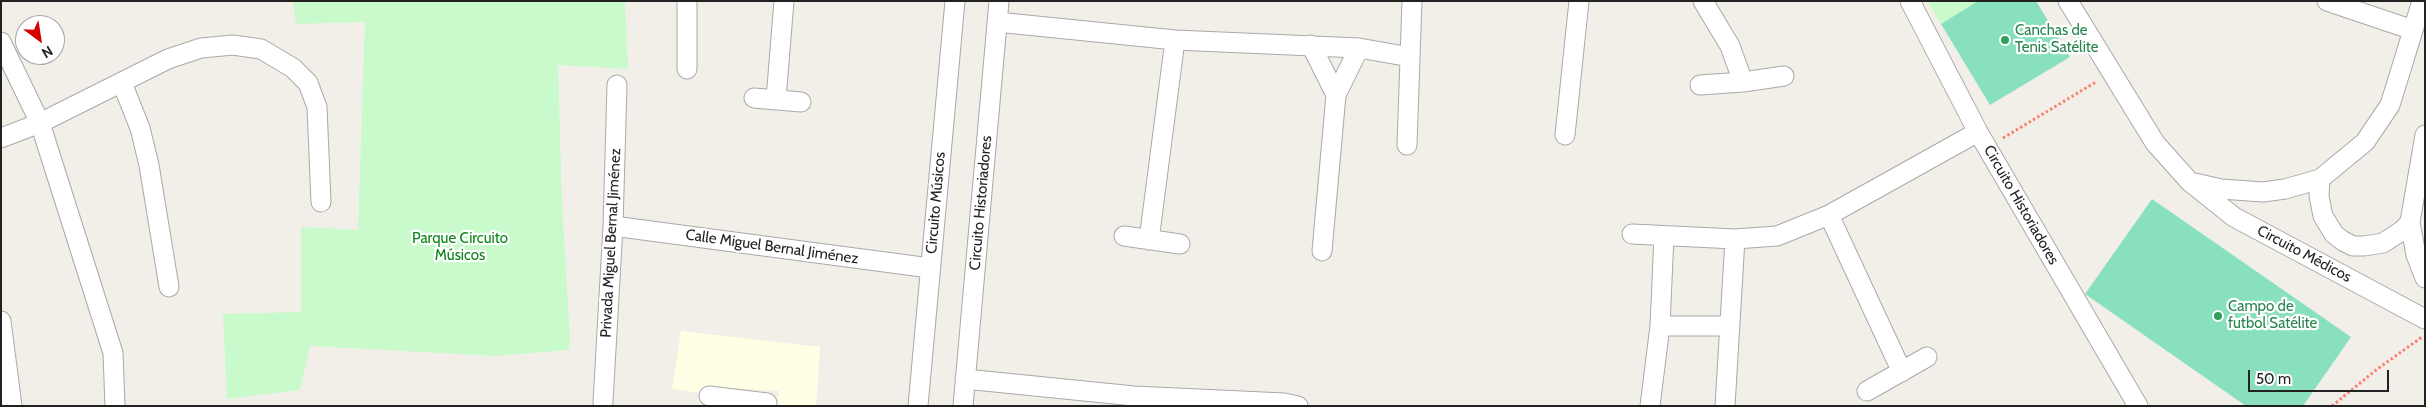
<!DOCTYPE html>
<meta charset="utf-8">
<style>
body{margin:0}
#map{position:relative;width:2426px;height:407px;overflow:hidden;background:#f2efe9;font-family:Cabin,sans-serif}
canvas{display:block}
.frame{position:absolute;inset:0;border:2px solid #222;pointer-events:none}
.north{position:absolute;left:15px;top:15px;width:50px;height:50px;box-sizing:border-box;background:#fff;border:1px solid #a7a7a7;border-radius:50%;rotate:149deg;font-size:14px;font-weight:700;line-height:20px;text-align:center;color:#222}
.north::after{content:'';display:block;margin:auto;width:18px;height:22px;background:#d40000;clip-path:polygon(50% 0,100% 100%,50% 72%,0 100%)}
.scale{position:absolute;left:2248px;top:370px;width:141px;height:22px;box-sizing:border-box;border:2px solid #222;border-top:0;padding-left:6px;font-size:15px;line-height:18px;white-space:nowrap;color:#222;-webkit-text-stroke:4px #fff;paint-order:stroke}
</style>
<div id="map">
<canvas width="2426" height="407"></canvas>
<div class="frame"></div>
<div class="north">N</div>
<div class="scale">50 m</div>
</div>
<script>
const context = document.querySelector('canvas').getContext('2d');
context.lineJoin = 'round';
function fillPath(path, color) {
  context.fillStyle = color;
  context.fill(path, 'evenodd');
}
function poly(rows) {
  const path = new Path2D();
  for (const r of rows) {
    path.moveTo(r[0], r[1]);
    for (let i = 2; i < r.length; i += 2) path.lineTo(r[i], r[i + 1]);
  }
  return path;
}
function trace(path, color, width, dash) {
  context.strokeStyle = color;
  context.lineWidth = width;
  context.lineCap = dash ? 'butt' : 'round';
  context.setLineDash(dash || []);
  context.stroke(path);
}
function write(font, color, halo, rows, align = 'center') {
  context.font = font + ' Cabin,sans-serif';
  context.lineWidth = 4.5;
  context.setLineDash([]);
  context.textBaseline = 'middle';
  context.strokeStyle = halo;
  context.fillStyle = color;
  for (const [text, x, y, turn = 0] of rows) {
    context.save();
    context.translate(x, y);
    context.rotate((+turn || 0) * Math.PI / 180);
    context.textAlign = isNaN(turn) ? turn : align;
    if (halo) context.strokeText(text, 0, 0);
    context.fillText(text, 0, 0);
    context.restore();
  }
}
fillPath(poly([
 [681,331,820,347,816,406,777,406,779,391,712,387,709,394,672,389]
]), '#ffffe5');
fillPath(poly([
 [293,1,625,1,628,69,558,65,562,202,570,341,568,350,496,356,310,346,300,390,227,399,223,314,301,312,301,227,358,230,365,22,296,24],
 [1927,1,1978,1,1941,24]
]), '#c8facc');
fillPath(poly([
 [1978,1,2036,1,2070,57,1990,105,1941,24],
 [2152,199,2351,337,2303,406,2246,406,2085,294]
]), '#88e0be');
const minor = poly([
 [687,1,687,69],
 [1703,1,1730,46,1743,82],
 [1910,1,1978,132,2138,406],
 [2068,1,2155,143,2189,181,2234,217,2425,319],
 [2327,1,2413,30],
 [997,22,1175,40,1359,48,1410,57],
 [1,42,40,123,113,353,115,406],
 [1311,45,1336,95],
 [122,83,140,128,149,165,169,287],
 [1700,85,1743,82,1784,76],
 [754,98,801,102],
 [776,99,784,1],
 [1565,135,1579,1],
 [2425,135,2410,222,2416,255,2425,278],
 [1,138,40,123,168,59,201,48,233,45,261,49,293,68,308,83,317,107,321,202],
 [1407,145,1412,1],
 [2320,179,2319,196,2323,216,2334,234,2343,241,2353,246,2364,246,2383,243,2403,230,2410,222],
 [2195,183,2221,189,2263,192,2285,189,2320,179,2365,142,2390,105,2422,1],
 [1829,215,1902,372],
 [613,226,930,268],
 [1632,234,1735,239,1777,236,1829,215,1978,132],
 [1124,236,1180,244],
 [1149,240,1175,40],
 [1322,251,1336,95,1359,48],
 [1,321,12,406],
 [1660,326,1730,326],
 [965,379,1134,396,1284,403,1298,406],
 [1867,391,1927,357],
 [709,396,767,403],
 [603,402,613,226,617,85],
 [918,406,955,1],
 [963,406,999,1],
 [1650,406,1660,326,1664,236],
 [1725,406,1735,239]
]);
trace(minor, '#a9a9a9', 21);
trace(poly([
 [2003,138,2096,82],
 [2332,406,2376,370,2422,337]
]), '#fa8072', 3, [2.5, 2.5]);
trace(minor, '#fff', 19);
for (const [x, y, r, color] of [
 [2005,40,5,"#2e9e5b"],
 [2218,316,5,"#2e9e5b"]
]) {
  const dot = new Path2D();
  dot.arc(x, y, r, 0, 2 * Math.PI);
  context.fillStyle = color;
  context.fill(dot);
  trace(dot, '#fff', 2);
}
write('15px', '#27864d', '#fff', [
 ["Canchas de",2015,31],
 ["Tenis Satélite",2015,48],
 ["Campo de",2228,307],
 ["futbol Satélite",2228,324]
], 'left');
write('15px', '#222', '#fff', [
 ["Circuito Músicos",936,203,-85],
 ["Circuito Historiadores",981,203,-85],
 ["Circuito Historiadores",2021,205,60],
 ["Privada Miguel Bernal Jiménez",611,243,-87],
 ["Calle Miguel Bernal Jiménez",772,247,8],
 ["Circuito Médicos",2304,254,28]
]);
write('15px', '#0c8416', '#fff', [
 ["Parque Circuito",460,239],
 ["Músicos",460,256]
]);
</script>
